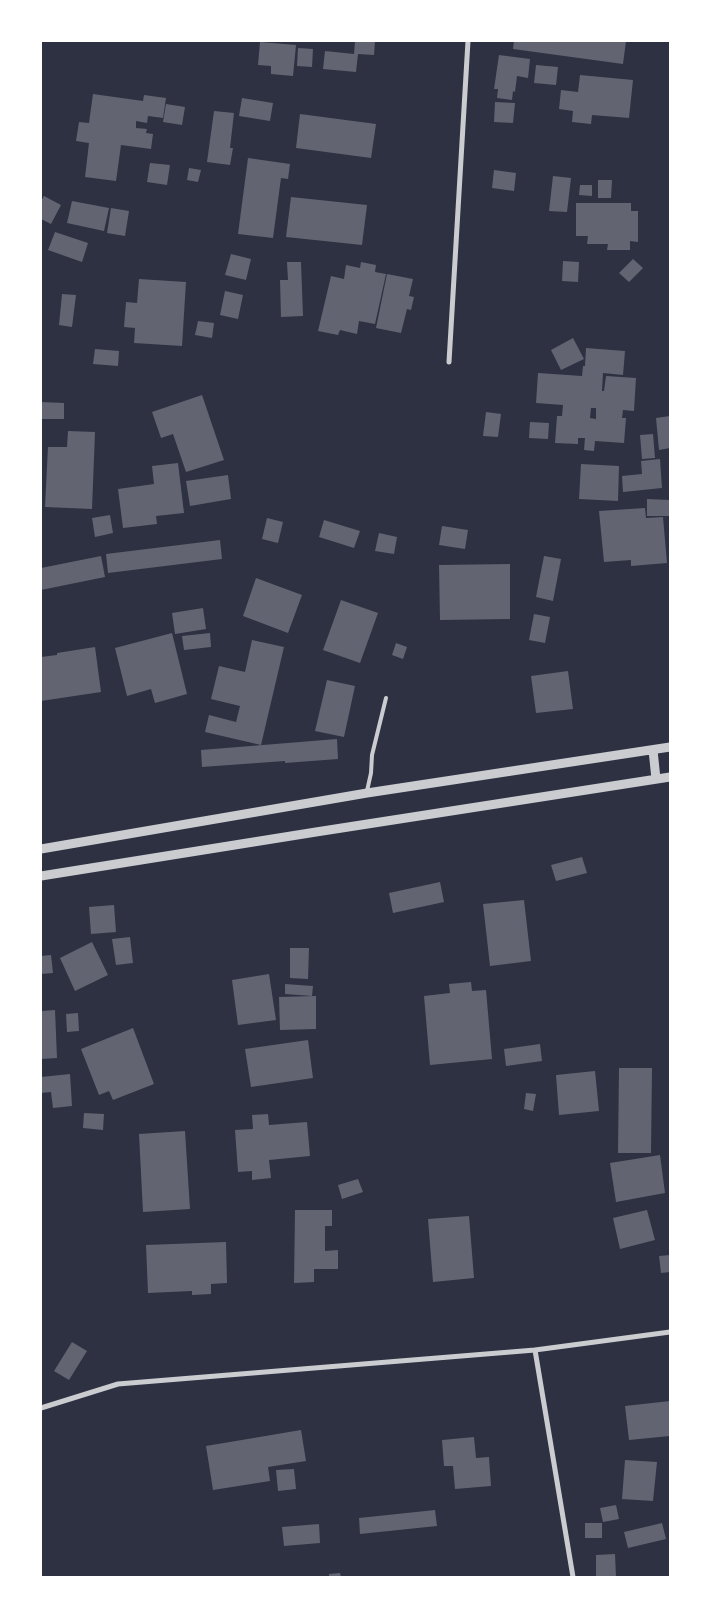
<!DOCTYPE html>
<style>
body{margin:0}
#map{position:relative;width:711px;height:1618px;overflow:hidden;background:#2d3142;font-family:Poppins,sans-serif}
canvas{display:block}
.frame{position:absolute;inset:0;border:42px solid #fff;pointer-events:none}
</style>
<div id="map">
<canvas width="711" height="1618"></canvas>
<div class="frame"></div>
</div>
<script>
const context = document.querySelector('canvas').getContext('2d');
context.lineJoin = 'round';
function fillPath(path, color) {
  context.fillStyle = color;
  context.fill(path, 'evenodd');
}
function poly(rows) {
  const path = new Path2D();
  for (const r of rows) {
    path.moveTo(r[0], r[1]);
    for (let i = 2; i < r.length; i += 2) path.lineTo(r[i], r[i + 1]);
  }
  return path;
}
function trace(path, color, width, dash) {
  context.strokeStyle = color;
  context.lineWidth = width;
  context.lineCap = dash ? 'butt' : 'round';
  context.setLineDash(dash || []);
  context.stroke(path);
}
fillPath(poly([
 [355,41,375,41,374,55,358,54,356,72,323,69,325,51,354,54],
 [514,41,626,41,623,64,513,49],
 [260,42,296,45,293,76,271,74,271,66,258,65],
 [298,48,313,49,312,67,297,66],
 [499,55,530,59,528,78,517,76,515,92,513,91,512,100,497,98,498,89,494,89],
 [536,65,558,67,556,85,534,83],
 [580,75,633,80,629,118,592,115,591,124,572,122,573,111,559,109,561,90,578,92],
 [93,94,143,101,144,95,166,98,163,118,148,116,147,123,136,121,136,128,147,129,146,133,153,134,151,149,121,145,116,181,85,177,89,143,76,141,79,122,89,123],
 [242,98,273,103,270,121,239,116],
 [495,102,515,103,513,123,494,122],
 [166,104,185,107,182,125,163,122],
 [214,111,234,113,230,148,233,148,230,165,207,162],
 [300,114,376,124,371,158,296,148],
 [248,158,290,164,288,179,281,178,273,238,238,234],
 [150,163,170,165,167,185,147,182],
 [189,168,201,170,198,182,187,180],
 [494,170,516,173,514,191,492,188],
 [553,176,571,178,567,212,549,211],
 [598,180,612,180,611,198,598,198],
 [580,185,592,185,592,196,579,195],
 [44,196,61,205,51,224,41,219,41,201],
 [291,197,367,205,362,245,286,237],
 [72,201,109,208,104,231,67,223],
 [576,203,631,203,631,211,638,211,638,242,630,241,630,250,607,250,608,244,587,244,588,236,576,236],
 [111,208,129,211,125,236,107,233],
 [55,232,88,243,82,262,48,250],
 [231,254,251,259,246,280,225,275],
 [633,259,643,268,629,282,619,273],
 [563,261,579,262,578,282,562,281],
 [287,262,301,262,303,316,281,317,280,280,288,280],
 [361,262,376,265,375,272,386,274,375,324,359,321,357,334,340,330,338,335,318,331,331,276,344,279,346,265,360,268],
 [387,274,413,279,409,296,414,297,411,310,407,309,401,333,376,328],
 [139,279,186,282,182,346,134,343,135,328,124,327,126,302,137,303],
 [225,291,243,295,238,319,220,315],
 [62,294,76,295,72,327,59,325],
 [198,321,214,323,212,338,195,335],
 [573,338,584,359,561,370,551,350],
 [586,348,625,351,623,375,603,373,602,391,604,391,606,376,636,378,634,411,623,410,622,418,626,418,624,443,595,441,594,451,584,450,585,438,578,438,578,444,555,443,557,416,562,416,563,405,536,403,538,373,582,376,583,366,585,366],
 [591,408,596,408,596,419,590,418],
 [95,349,119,351,118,366,93,364],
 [202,395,224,460,186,472,173,434,161,438,152,412],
 [41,402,64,403,64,419,41,419],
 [486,412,501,414,498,437,483,436],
 [670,416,670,448,659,450,656,418],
 [530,422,549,423,548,439,529,438],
 [68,431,95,432,92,509,45,507,48,447,67,447],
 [653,434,655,458,642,459,640,435],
 [660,459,662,488,623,492,622,476,642,474,641,461],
 [178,463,184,513,156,516,157,524,123,528,118,489,154,484,152,466],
 [581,464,619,466,618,501,579,499],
 [228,475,231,499,190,506,186,481],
 [647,499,670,500,670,516,647,516],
 [645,508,646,518,663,517,667,563,631,566,631,560,604,562,599,511],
 [110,515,113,533,95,537,92,518],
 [267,518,283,522,278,543,262,539],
 [324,520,360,531,354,548,319,537],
 [442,526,468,530,465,549,439,545],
 [379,533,397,537,394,554,375,551],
 [220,540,222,559,108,573,106,554],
 [101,556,105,577,41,590,41,568],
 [544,556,561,559,553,601,536,597],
 [510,564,510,619,440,620,439,565],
 [256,578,302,595,288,633,243,616],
 [341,600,378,613,360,663,323,650],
 [203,608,206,629,175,634,172,613],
 [534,614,550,617,545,643,529,640],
 [172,633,187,694,155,703,151,689,127,696,115,648],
 [210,633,211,647,184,650,182,636],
 [252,640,284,647,261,745,205,732,209,715,236,722,240,706,211,699,219,666,245,672],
 [396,643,407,647,403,659,392,655],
 [95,647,101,692,41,701,41,657,57,655,57,653],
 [568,671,573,709,536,713,531,676],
 [327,680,355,686,344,737,315,731],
 [337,739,338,759,285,763,285,761,202,767,201,750],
 [582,857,587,873,556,881,551,865],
 [440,882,444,902,393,913,389,893],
 [524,900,531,961,490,966,483,904],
 [114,905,116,932,91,934,89,907],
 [130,937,133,963,116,965,112,939],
 [92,942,108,975,75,991,60,958],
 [290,948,309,948,308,979,290,978],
 [51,955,53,973,41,974,41,956],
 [269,974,276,1020,238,1025,232,980],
 [471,982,472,991,486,990,492,1059,430,1065,424,996,450,993,449,984],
 [285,984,313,986,312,996,285,994],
 [316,996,316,1029,280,1030,279,997],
 [55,1010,57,1058,41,1059,41,1011],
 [78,1013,79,1031,67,1032,66,1014],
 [133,1028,154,1084,113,1100,109,1091,99,1095,81,1049],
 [308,1040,313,1078,251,1087,245,1049],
 [540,1044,542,1061,506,1066,504,1049],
 [619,1068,652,1068,651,1153,618,1153],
 [595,1071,599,1111,559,1115,556,1075],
 [70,1074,72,1106,53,1108,51,1092,41,1093,41,1077],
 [526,1093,536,1094,533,1111,524,1109],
 [84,1113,104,1114,103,1130,83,1128],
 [268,1114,269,1125,307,1122,310,1156,269,1160,271,1178,252,1180,252,1171,238,1172,235,1130,253,1129,252,1115],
 [185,1131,190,1209,143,1212,139,1134],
 [660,1155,665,1193,616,1202,610,1163],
 [358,1179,363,1192,342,1199,338,1185],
 [295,1210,332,1210,332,1226,325,1226,325,1251,338,1250,338,1269,314,1269,314,1282,294,1283],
 [647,1210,655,1240,620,1249,613,1218],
 [469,1216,474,1278,433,1282,428,1219],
 [226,1242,227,1283,211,1284,211,1294,192,1295,192,1291,148,1293,146,1245],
 [670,1255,670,1272,661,1273,659,1256],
 [72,1342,87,1351,69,1380,54,1371],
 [670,1401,670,1436,629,1440,625,1406],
 [301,1430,306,1461,268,1467,270,1481,213,1490,206,1446],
 [474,1437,476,1458,489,1457,491,1486,455,1489,453,1466,444,1466,442,1440],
 [625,1460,657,1462,653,1501,622,1499],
 [294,1469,296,1489,278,1491,276,1470],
 [616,1505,619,1519,603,1522,600,1508],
 [435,1510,437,1526,360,1534,359,1518],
 [585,1523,602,1523,602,1538,585,1538],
 [662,1523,666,1539,628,1548,624,1532],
 [319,1524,320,1543,284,1546,282,1527],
 [615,1554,616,1577,596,1577,596,1555],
 [340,1573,341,1577,329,1577,329,1574]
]), '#626471');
trace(poly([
 [367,791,371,773,372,755,386,698]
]), '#caccd0', 4);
trace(poly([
 [449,362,468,41],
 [535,1350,573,1577],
 [41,1408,118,1384,535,1350,670,1332]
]), '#caccd0', 5);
trace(poly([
 [653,750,656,779],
 [41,849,367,793,670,747],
 [41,876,316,832,670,777]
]), '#caccd0', 9);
</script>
